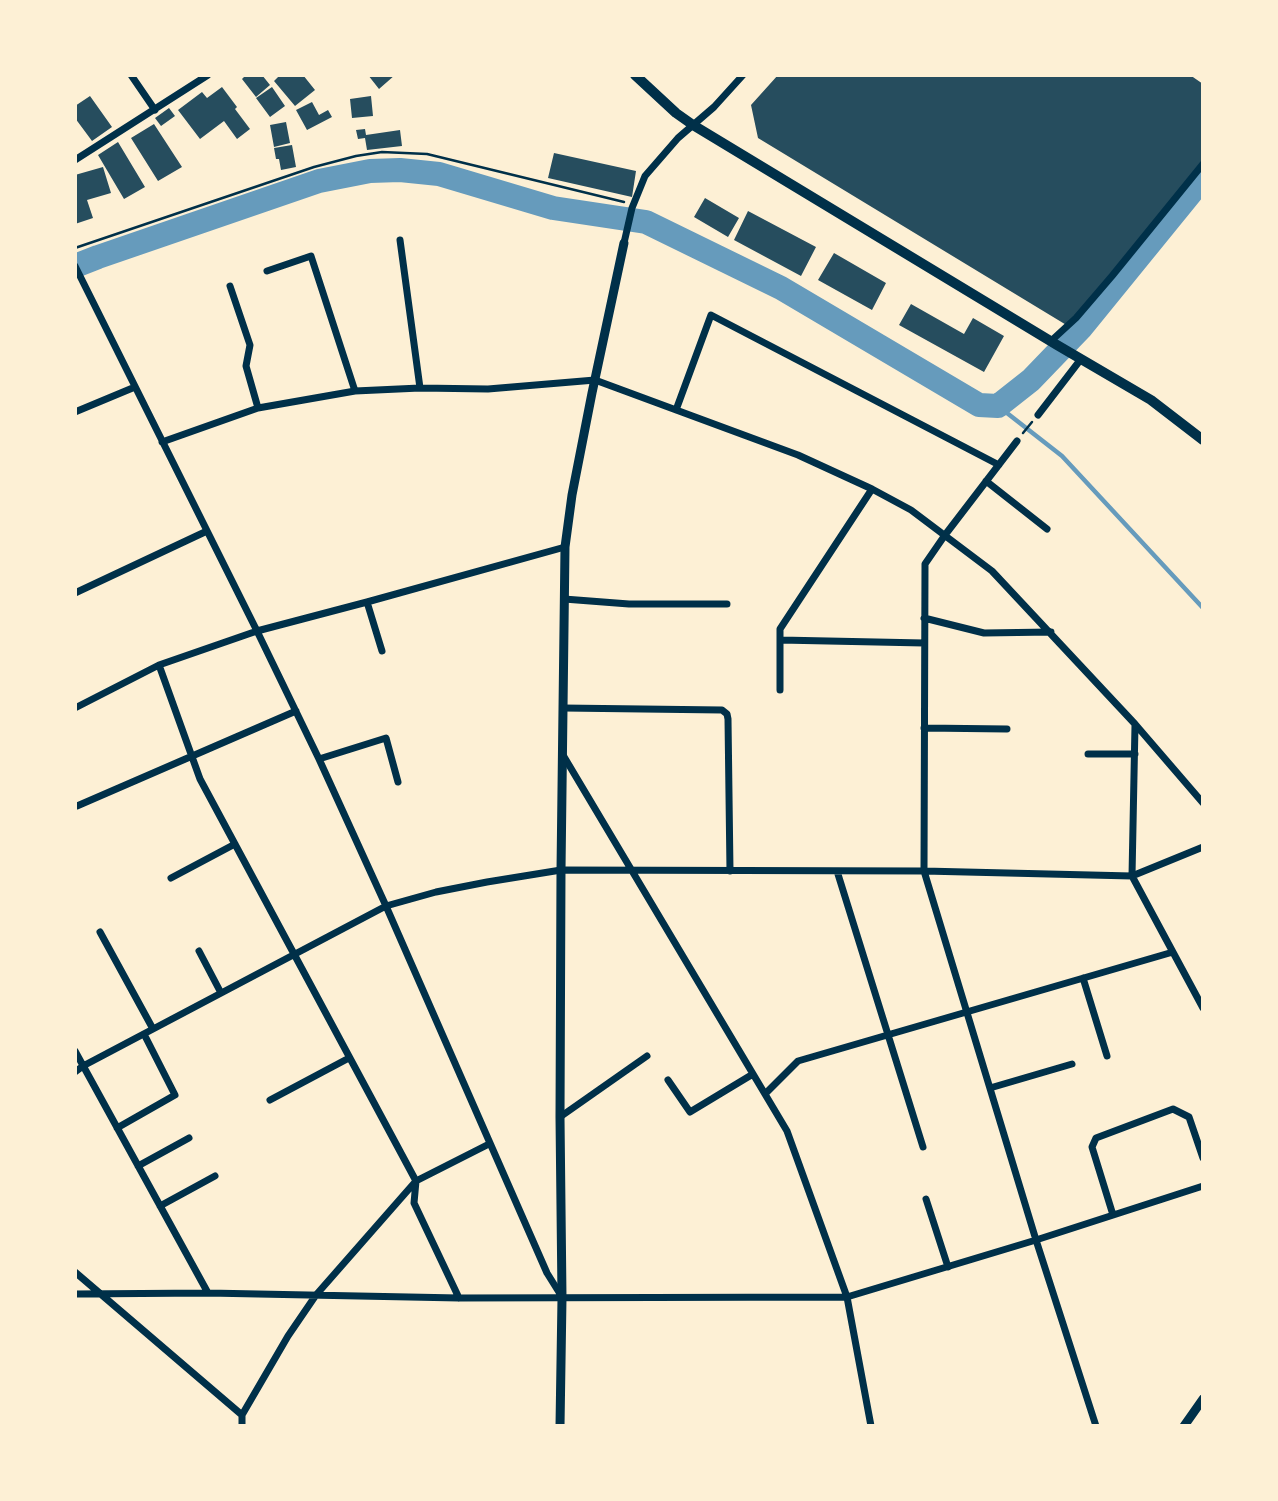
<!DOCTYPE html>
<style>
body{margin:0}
#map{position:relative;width:1278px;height:1501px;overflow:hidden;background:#fdf0d5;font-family:"Exo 2",sans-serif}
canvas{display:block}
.frame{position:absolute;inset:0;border:77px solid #fdf0d5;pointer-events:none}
</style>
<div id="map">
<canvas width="1278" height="1501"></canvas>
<div class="frame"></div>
</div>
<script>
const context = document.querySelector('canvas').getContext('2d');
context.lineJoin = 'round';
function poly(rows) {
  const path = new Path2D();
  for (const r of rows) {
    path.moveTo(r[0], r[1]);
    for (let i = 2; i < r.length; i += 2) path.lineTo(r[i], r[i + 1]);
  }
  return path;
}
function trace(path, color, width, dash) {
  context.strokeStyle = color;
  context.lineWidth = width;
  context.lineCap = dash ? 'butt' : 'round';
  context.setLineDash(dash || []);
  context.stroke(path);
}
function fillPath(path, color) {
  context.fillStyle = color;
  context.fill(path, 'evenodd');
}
trace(poly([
 [998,406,1062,456,1203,608]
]), '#669bbc', 4.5);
trace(poly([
 [75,266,98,257,319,181,370,171,400,170,439,174,553,208,646,222,781,288,979,405,998,406,1031,380,1081,328,1203,178]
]), '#669bbc', 24);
fillPath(poly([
 [246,75,262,75,270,85,256,97,242,79],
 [280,75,303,75,315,90,295,106,274,81],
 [368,75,395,75,379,89],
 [778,75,1190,75,1203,84,1203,163,1068,326,758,138,751,105],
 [222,87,237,107,235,109,250,129,237,139,224,121,200,139,178,110,202,92,207,98],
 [272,87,285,106,270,117,256,98],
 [90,96,112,127,92,141,75,118,75,106],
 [371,96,373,116,352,118,350,99],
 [312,102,319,115,328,110,332,117,307,130,296,110],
 [169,108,175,116,161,126,155,118],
 [286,122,290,143,274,147,270,125],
 [154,124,182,167,158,181,131,138],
 [365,129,366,135,400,130,402,146,367,150,365,138,358,139,356,130],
 [118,142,145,187,124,199,98,155],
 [292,145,296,167,281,170,279,159,276,159,274,148],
 [554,153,636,171,632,197,548,178],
 [103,167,111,193,87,200,93,218,75,224,75,175],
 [705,198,739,218,728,237,694,217],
 [748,211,816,247,801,276,734,240],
 [834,253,886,283,872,310,818,280],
 [911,304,964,334,973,318,1004,336,984,372,899,325]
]), '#264d5e');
trace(poly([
 [75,248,314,167,356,156,382,152,427,154,624,202],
 [1023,433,1032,422]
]), '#003049', 2.5);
trace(poly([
 [131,75,155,110],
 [75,160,208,75],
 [400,240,420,388],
 [624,243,632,208,645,176,678,138,714,107,743,75],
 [75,266,257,631,319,759,386,906,547,1273,562,1297],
 [267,271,311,256,355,391],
 [1051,341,1076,318,1112,276,1203,164],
 [258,408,355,391,420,388,488,389,595,380,798,455,872,489,911,510,992,571,1135,724,1203,803],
 [676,410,711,315,999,465],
 [75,412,135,387],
 [1038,415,1081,359],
 [1017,441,945,535,925,564,924,871,1036,1240,1096,1426],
 [162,442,258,408,246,366,250,345,230,286],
 [986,481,1047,529],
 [75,593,207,531],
 [564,599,629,604,727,604],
 [367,602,382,651],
 [924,618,984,633,1051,632],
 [780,640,924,643],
 [159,665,200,779,416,1181,414,1203,459,1298],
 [780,690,780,629,872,489],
 [75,708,159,665,257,631,367,602,565,547],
 [563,708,722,710,727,714,728,719,730,871],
 [1135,725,1132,876,1203,1008],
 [924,728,1007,729],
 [1088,754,1135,754],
 [563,755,787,1131,847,1297,871,1426],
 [319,759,386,738,398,782],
 [77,806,296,711],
 [837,871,923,1147],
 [171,878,235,844],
 [100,932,153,1029],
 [199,951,221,993],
 [1083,978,1107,1056],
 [75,1051,208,1293],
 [75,1072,83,1066,386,906,436,892,487,882,561,870,924,871,1132,876,1203,847],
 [668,1080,690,1112,753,1074],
 [990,1088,1072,1064],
 [765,1094,798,1061,1173,952],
 [270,1100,349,1058],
 [560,1117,647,1056],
 [117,1128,175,1095,144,1034],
 [138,1166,189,1138],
 [926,1199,948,1267],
 [160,1206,215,1176],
 [1113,1215,1092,1147,1096,1138,1173,1109,1189,1117,1203,1158],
 [75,1272,242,1415,242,1426],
 [75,1294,208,1293,459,1298,847,1297,1036,1240,1203,1186],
 [242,1415,288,1336,316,1295,416,1181,489,1144]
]), '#003049', 7);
trace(poly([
 [560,1426,562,1298,560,1117,561,870,565,547,572,495,592,393,624,243],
 [1184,1426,1203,1399]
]), '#003049', 9);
trace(poly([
 [635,75,676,113,693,125,1057,345,1151,400,1203,440]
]), '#003049', 10);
</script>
